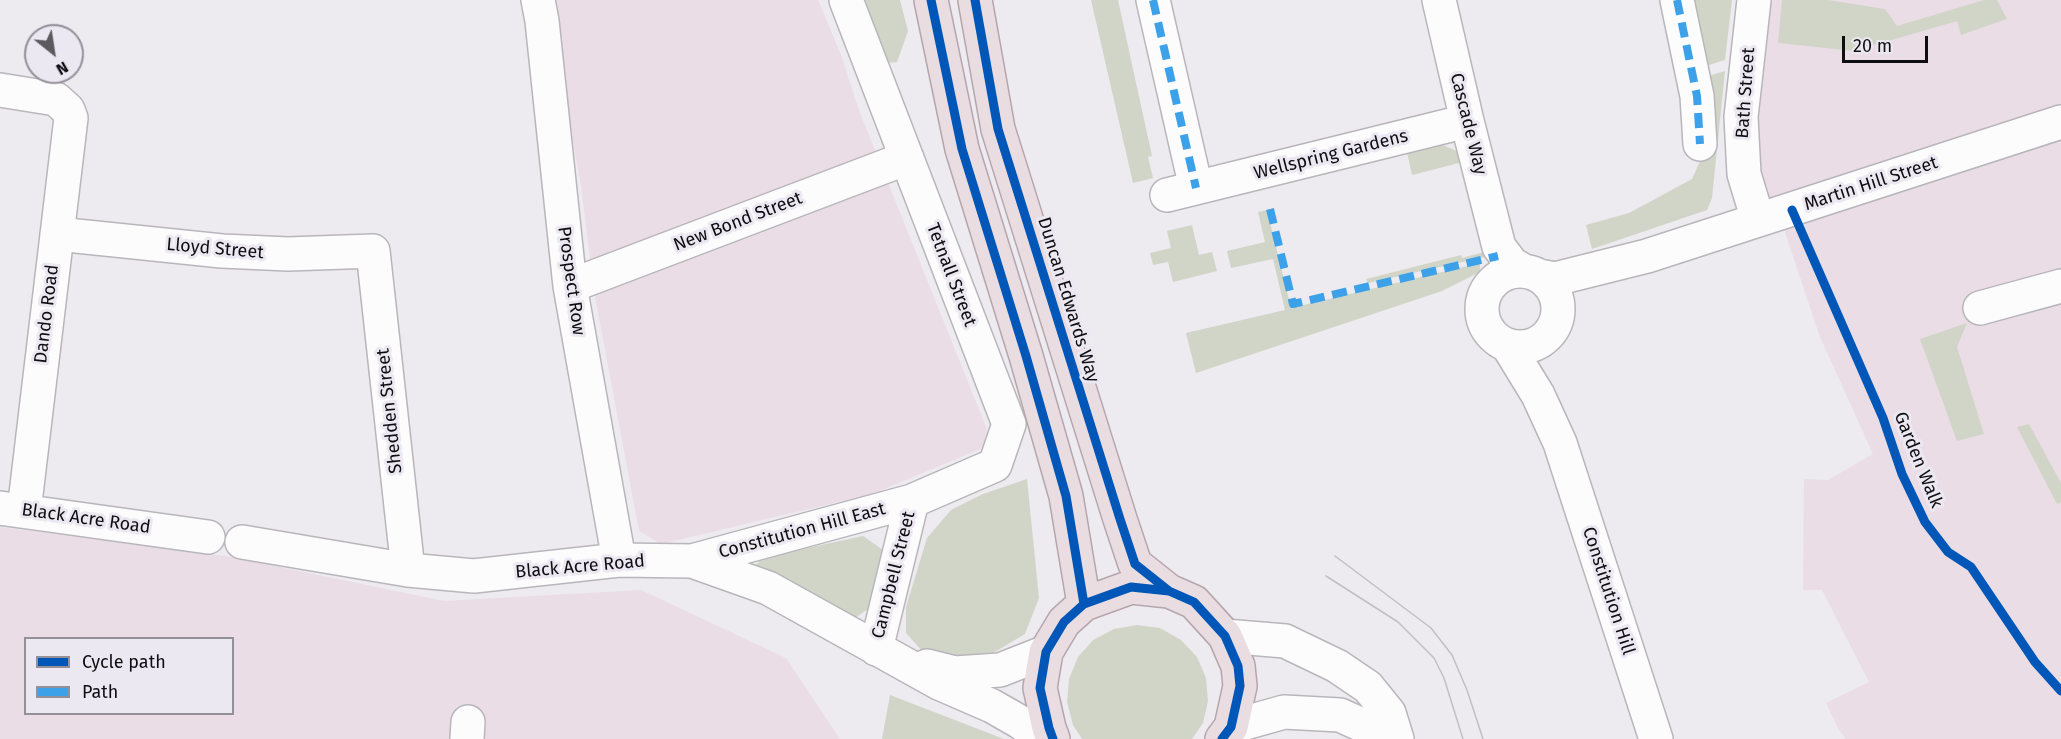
<!DOCTYPE html>
<style>
body{margin:0}
#map{position:relative;width:2061px;height:739px;overflow:hidden;background:#edeaf0;font-family:"Fira Sans",sans-serif}
canvas{display:block}
.legend{position:absolute;left:24px;top:637px;width:210px;height:78px;box-sizing:border-box;background:#ece8f2;border:2px solid #939098;margin:0;padding:8px 10px;list-style:none;font-size:18px;color:#0e0d10}
.legend li{display:flex;align-items:center;gap:12px;height:30px}
.legend b{width:30px;border:2px solid #939098}
.north{position:absolute;left:24px;top:24px;width:60px;height:60px;box-sizing:border-box;background:#ece8f2;border:2px solid #939098;border-radius:50%;rotate:150deg;font-size:16px;font-weight:700;line-height:24px;text-align:center;color:#0e0d10}
.north::after{content:'';display:block;margin:auto;width:21px;height:27px;background:#5c5a5e;clip-path:polygon(50% 0,100% 100%,50% 72%,0 100%)}
.scale{position:absolute;left:1842px;top:36px;width:86px;height:27px;box-sizing:border-box;border:3px solid #0e0d10;border-top:0;padding-left:8px;font-size:18px;line-height:21px;white-space:nowrap;color:#0e0d10;-webkit-text-stroke:4px #ece8f2;paint-order:stroke}
</style>
<div id="map">
<canvas width="2061" height="739"></canvas>
<ul class="legend">
<li><b style="height:8px;background:#0057b8"></b>Cycle path</li>
<li><b style="height:8px;background:#3da1ea"></b>Path</li>
</ul>
<div class="north">N</div>
<div class="scale">20 m</div>
</div>
<script>
const context = document.querySelector('canvas').getContext('2d');
context.lineJoin = 'round';
function fillPath(path, color) {
  context.fillStyle = color;
  context.fill(path, 'evenodd');
}
function poly(rows) {
  const path = new Path2D();
  for (const r of rows) {
    if (r.length === 3) {
      path.moveTo(r[0] + r[2], r[1]);
      path.arc(r[0], r[1], r[2], 0, 2 * Math.PI);
      continue;
    }
    path.moveTo(r[0], r[1]);
    for (let i = 2; i < r.length; i += 2) path.lineTo(r[i], r[i + 1]);
  }
  return path;
}
function trace(path, color, width, dash) {
  context.strokeStyle = color;
  context.lineWidth = width;
  context.lineCap = dash ? 'butt' : 'round';
  context.setLineDash(dash || []);
  context.stroke(path);
}
function write(font, color, halo, rows, align = 'center') {
  context.font = font + ' "Fira Sans",sans-serif';
  context.lineWidth = 6;
  context.setLineDash([]);
  context.textBaseline = 'middle';
  context.strokeStyle = halo;
  context.fillStyle = color;
  for (const [text, x, y, turn = 0] of rows) {
    context.save();
    context.translate(x, y);
    context.rotate((+turn || 0) * Math.PI / 180);
    context.textAlign = isNaN(turn) ? turn : align;
    if (halo) context.strokeText(text, 0, 0);
    context.fillText(text, 0, 0);
    context.restore();
  }
}
fillPath(poly([
 [555,0,818,0,841,55,860,113,984,422,987,430,983,448,872,494,661,544,639,531,594,291,581,185,571,131,562,63],
 [1754,0,2061,0,2061,739,1846,739,1838,728,1826,703,1869,682,1822,590,1803,590,1804,479,1828,480,1873,454,1820,337,1779,214,1758,220],
 [0,527,231,557,444,601,641,590,786,658,840,739,0,739],
 [26,638,232,638,232,714,26,714]
]), '#eadde6');
fillPath(poly([
 [865,0,900,0,908,31,897,62,887,63],
 [1091,0,1118,0,1152,156,1148,157,1153,178,1133,183],
 [1685,0,1732,0,1725,60,1699,68],
 [1782,0,1828,0,1885,9,1897,26,1984,0,1997,0,2007,19,1961,35,1957,21,1854,51,1778,43],
 [1725,71,1712,198,1707,210,1592,249,1586,225,1629,213,1692,179,1705,150,1702,78],
 [1437,145,1443,145,1457,151,1463,162,1412,175,1407,152],
 [1267,210,1291,308,1480,263,1480,272,1442,291,1196,373,1186,333,1285,310,1273,259,1231,268,1227,251,1265,242,1258,212],
 [1192,225,1199,255,1212,252,1217,271,1173,282,1168,262,1153,265,1150,253,1171,248,1167,231],
 [1484,252,1485,257,1368,283,1366,279,1461,255,1462,258],
 [1967,323,1957,347,1984,434,1957,441,1920,339],
 [2029,424,2061,483,2061,502,2057,504,2017,427],
 [1027,479,1039,598,1025,634,993,653,965,657,923,652,906,633,906,607,927,538,951,510,983,494],
 [863,536,883,550,884,572,868,609,855,618,752,568,760,561,789,552],
 [1137,625,1160,628,1181,640,1197,657,1206,678,1208,701,1203,723,1192,739,1082,739,1073,725,1067,702,1069,679,1078,657,1093,640,1114,629],
 [890,695,1004,739,882,739]
]), '#d1d5c8');
const minor = poly([
 [538,0,542,21,570,286,619,560],
 [1153,0,1196,188],
 [1439,0,1467,121,1499,247,1512,264,1524,271],
 [1677,0,1697,96,1700,144],
 [1754,0,1741,117,1744,174,1758,220],
 [0,90,56,99,68,110,71,118,24,511],
 [1167,195,1467,121],
 [57,234,222,251,288,254,373,251,408,570],
 [1520,309,38],
 [1539,276,1555,279,1647,256,2061,122],
 [570,286,907,158],
 [1980,308,2061,286],
 [1508,346,1538,395,1560,443,1656,739],
 [0,508,208,537],
 [242,542,408,570,474,576,619,560,692,561,768,588,939,683,992,706,1020,722,1042,739],
 [692,561,912,501,995,465,1009,424,846,0],
 [1225,636,1285,641,1337,666,1368,687,1389,713,1397,739],
 [876,649,912,501],
 [927,666,955,673,1000,670,1046,652],
 [1231,727,1284,712,1340,715,1393,739],
 [467,739,468,722]
]);
const highway = poly([
 [931,0,962,149,1026,356,1066,496,1084,604],
 [975,0,998,129,1120,519,1135,564,1169,591],
 [1053,739,1049,728,1040,688,1046,652,1064,622,1084,604,1131,587,1169,591,1194,602,1225,636,1238,666,1240,686,1231,727,1222,739]
]);
trace(minor, '#b8b6bb', 36);
trace(highway, '#b5a6ac', 36);
trace(minor, '#fcfcfd', 33);
trace(highway, '#eadde1', 33);
trace(poly([
 [1335,556,1431,628,1452,655,1467,690,1483,739],
 [1326,576,1398,622,1434,658,1444,678,1463,739]
]), '#c1c0c1', 1.5);
trace(poly([
 [1153,0,1196,188],
 [1677,0,1697,96,1700,144],
 [1270,209,1293,304,1498,256]
]), '#3da1ea', 8, [15, 8]);
trace(poly([
 [931,0,962,149,1026,356,1066,496,1084,604],
 [975,0,998,129,1120,519,1135,564,1169,591],
 [1792,210,1883,418,1902,474,1925,522,1948,552,1971,567,2035,662,2061,691],
 [1053,739,1049,728,1040,688,1046,652,1064,622,1084,604,1131,587,1169,591,1194,602,1225,636,1238,666,1240,686,1231,727,1222,739]
]), '#0057b8', 9);
write('18px', '#0e0d10', '#ece8f2', [
 ["Bath Street",1746,93,-86],
 ["Cascade Way",1468,124,76],
 ["Wellspring Gardens",1331,155,-14],
 ["Martin Hill Street",1871,184,-18],
 ["New Bond Street",738,222,-21],
 ["Lloyd Street",215,249,5],
 ["Tetnall Street",951,275,69],
 ["Prospect Row",571,281,82],
 ["Duncan Edwards Way",1068,300,73],
 ["Dando Road",47,314,-83],
 ["Shedden Street",390,411,-96],
 ["Garden Walk",1918,460,68],
 ["Black Acre Road",86,519,8],
 ["Constitution Hill East",802,531,-15],
 ["Black Acre Road",580,567,-5],
 ["Campbell Street",894,575,-76],
 ["Constitution Hill",1608,591,72]
]);
</script>
